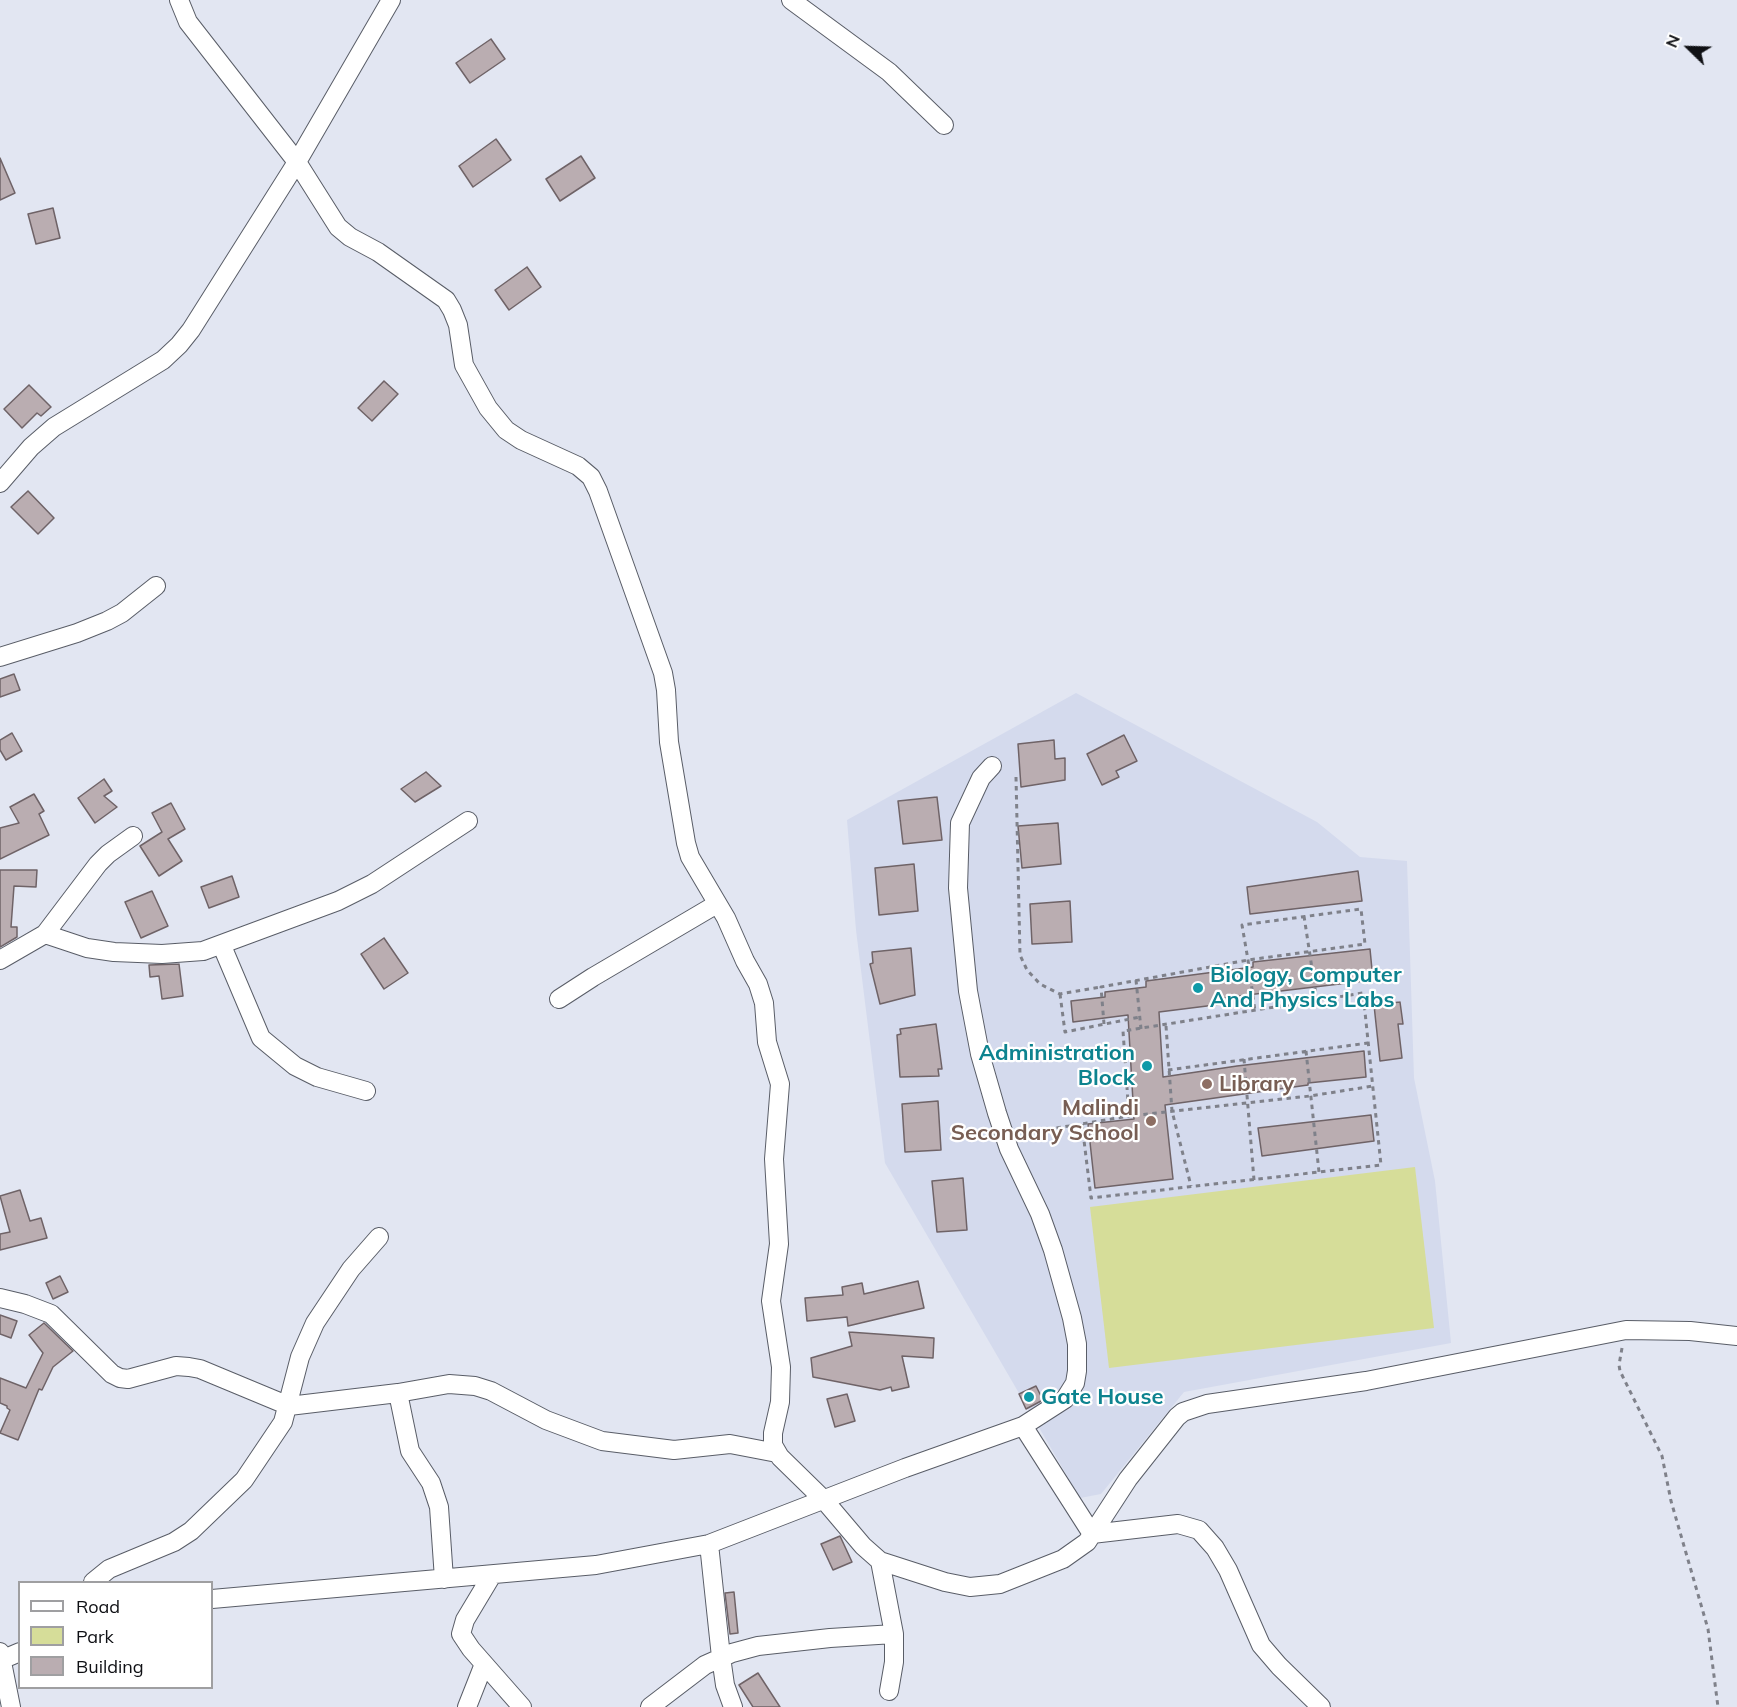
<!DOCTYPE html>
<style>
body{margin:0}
#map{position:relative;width:1737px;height:1707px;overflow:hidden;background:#e2e6f2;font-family:Mulish,sans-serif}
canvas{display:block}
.legend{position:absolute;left:18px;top:1581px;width:195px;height:108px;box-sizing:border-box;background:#fff;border:2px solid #9f9fa1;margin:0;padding:8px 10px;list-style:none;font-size:18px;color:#0f1014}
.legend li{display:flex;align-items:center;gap:12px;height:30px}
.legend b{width:30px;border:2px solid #9f9fa1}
.north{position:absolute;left:1659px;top:18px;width:60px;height:60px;-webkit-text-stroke:4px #fff;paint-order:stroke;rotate:293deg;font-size:16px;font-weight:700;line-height:24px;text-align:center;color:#0f1014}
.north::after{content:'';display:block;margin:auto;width:21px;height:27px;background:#0f1014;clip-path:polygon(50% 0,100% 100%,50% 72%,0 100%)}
</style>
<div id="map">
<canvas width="1737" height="1707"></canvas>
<ul class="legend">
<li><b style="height:8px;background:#fff"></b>Road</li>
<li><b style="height:16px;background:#d6dd99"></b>Park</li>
<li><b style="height:16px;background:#baadb1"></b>Building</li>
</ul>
<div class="north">N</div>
</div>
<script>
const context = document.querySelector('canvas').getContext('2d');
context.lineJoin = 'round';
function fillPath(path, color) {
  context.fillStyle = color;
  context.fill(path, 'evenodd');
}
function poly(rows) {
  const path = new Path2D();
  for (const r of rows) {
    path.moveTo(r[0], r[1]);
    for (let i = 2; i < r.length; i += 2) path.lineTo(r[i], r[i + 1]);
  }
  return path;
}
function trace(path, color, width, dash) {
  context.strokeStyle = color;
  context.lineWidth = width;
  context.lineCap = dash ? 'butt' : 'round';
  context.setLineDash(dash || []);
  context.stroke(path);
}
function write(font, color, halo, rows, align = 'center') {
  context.font = font + ' Mulish,sans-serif';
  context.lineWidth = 4.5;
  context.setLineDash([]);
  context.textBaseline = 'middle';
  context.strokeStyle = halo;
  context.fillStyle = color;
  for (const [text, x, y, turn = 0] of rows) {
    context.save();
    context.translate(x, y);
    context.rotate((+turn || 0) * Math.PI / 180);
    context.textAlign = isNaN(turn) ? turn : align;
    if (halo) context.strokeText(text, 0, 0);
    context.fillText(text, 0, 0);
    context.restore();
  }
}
fillPath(poly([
 [1076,693,1317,822,1360,857,1407,861,1414,1078,1435,1181,1451,1343,1184,1392,1101,1494,1080,1498,885,1163,856,930,847,820]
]), '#d4daed');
fillPath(poly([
 [1415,1167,1434,1328,1109,1368,1090,1207]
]), '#d6dd99');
const building = poly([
 [491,39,505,59,470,83,456,63,491,39],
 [496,139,511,160,473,187,459,166,496,139],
 [581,156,595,178,560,201,546,179,581,156],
 [0,158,15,193,0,200,0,158],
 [53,208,60,238,36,244,28,214,53,208],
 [527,267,541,287,509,310,495,290,527,267],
 [384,381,398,394,372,421,358,408,384,381],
 [29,385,51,407,41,416,37,413,22,428,4,409,29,385],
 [28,491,54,518,38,534,11,507,28,491],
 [14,674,20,690,0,697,0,679,14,674],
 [12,733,22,751,6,760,0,750,0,740,12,733],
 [1124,735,1137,761,1116,771,1119,777,1102,785,1087,754,1124,735],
 [1054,740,1055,759,1065,758,1065,780,1021,787,1018,744,1054,740],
 [426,772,441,786,415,802,401,789,426,772],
 [104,779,112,791,104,796,117,807,95,823,78,798,104,779],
 [34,794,44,811,39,814,49,835,0,859,0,828,19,823,10,807,34,794],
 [937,797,942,840,903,844,898,801,937,797],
 [171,803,185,829,168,839,182,861,159,876,140,846,162,832,152,813,171,803],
 [1058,823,1061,864,1022,868,1018,826,1058,823],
 [914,864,918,911,879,915,875,868,914,864],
 [0,870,37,870,36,887,14,886,11,927,17,927,17,937,0,947,0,870],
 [1358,871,1362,901,1250,914,1247,887,1358,871],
 [232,876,239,897,209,908,201,887,232,876],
 [152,891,168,926,141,938,125,902,152,891],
 [1070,901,1072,942,1032,944,1030,904,1070,901],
 [384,938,408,973,384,989,361,954,384,938],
 [911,948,915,995,880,1004,870,964,873,963,872,952,911,948],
 [1370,949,1373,980,1222,998,1223,1004,1159,1012,1163,1077,1237,1066,1364,1051,1366,1077,1308,1083,1308,1085,1165,1105,1173,1179,1095,1188,1088,1124,1134,1119,1128,1015,1073,1022,1071,1001,1105,997,1105,992,1146,987,1146,981,1253,967,1253,962,1370,949],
 [179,964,183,996,162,999,159,976,150,977,149,965,179,964],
 [1400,1002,1403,1024,1398,1024,1402,1058,1380,1061,1374,1005,1400,1002],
 [936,1024,942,1069,938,1069,939,1076,900,1077,897,1035,901,1034,900,1029,936,1024],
 [938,1101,941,1150,905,1152,902,1104,938,1101],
 [1371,1115,1374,1141,1262,1156,1258,1128,1371,1115],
 [963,1178,967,1230,937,1232,932,1181,963,1178],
 [20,1190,30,1221,41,1218,47,1238,0,1250,0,1234,10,1232,0,1196,20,1190],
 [60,1276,68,1292,53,1299,46,1283,60,1276],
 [918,1281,924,1308,848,1326,847,1317,807,1321,805,1298,843,1295,842,1287,862,1283,864,1294,918,1281],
 [0,1315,17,1321,11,1338,0,1334,0,1315],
 [44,1323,73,1351,53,1367,42,1390,39,1389,18,1440,0,1433,10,1410,7,1408,7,1406,0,1403,0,1378,26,1388,43,1353,29,1335,44,1323],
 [849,1332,934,1338,933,1358,902,1356,909,1387,892,1391,891,1387,880,1390,813,1377,811,1358,852,1346,849,1332],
 [1036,1386,1043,1400,1026,1409,1019,1394,1036,1386],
 [847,1394,855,1421,835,1427,827,1399,847,1394],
 [840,1536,852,1562,833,1570,821,1544,840,1536],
 [734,1592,738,1633,730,1634,725,1593,734,1592],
 [758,1673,780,1707,753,1707,739,1685,758,1673]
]);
fillPath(building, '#baadb1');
trace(building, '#6f6367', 1.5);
const street = poly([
 [179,0,188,22,297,162,338,227,350,237,378,252,446,300,452,310,458,325,464,365,488,408,506,430,521,440,578,466,591,477,598,491,663,673,666,690,669,742,686,843,690,857,726,918,745,961,758,984,764,1003,767,1042,780,1084,774,1159,779,1244,771,1301,781,1367,780,1402,773,1433,773,1445,780,1457,824,1500,863,1546,880,1561,945,1582,970,1587,1000,1584,1063,1559,1087,1542,1128,1479,1177,1417,1183,1412,1207,1404,1366,1381,1626,1330,1690,1331,1737,1336],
 [791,0,889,72,944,125],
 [0,483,31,447,54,427,163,360,179,345,191,330,297,162,391,0],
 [0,657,77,633,107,621,122,613,156,586],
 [45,934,87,948,114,952,162,954,203,951,338,901,372,884,468,821],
 [222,946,261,1038,295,1066,317,1077,366,1091],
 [0,960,45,934,98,864,108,854,133,836],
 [559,999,593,977,717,904],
 [0,1298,25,1304,51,1314,112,1374,120,1378,128,1379,176,1366,189,1367,200,1369,289,1406,398,1393,449,1384,475,1386,491,1391,546,1420,602,1441,674,1450,730,1444,777,1453],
 [398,1393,410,1451,431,1483,439,1507,444,1579],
 [1023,1426,1092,1534,1178,1524,1199,1530,1215,1548,1228,1570,1261,1645,1279,1666,1321,1707],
 [709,1544,721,1657,725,1685,733,1707],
 [880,1561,894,1634,894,1662,889,1691],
 [492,1575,465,1620,461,1634,471,1649,522,1707],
 [93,1582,109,1569,174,1542,191,1531,244,1480,283,1422,300,1357,315,1323,351,1269,379,1237],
 [212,1599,596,1565,709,1544,905,1468,1023,1426,1065,1399,1075,1383,1077,1371,1077,1344,1072,1318,1053,1250,1040,1214,1009,1149,997,1113,980,1054,968,991,958,888,960,823,981,778,992,766],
 [0,1652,11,1707],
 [1,1660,20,1652],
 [467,1707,484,1664],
 [650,1707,705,1665,732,1653,758,1646,830,1638,894,1634]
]);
trace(street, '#595d67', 20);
trace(poly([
 [1016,777,1020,955,1027,970,1040,984,1060,994,1101,987],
 [1304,916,1317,1001],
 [1136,980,1141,1029],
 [1060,994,1065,1032,1140,1017],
 [1104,1024,1101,987,1248,960,1365,944,1361,909,1242,925,1248,960,1255,1011],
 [1166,1026,1172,1111,1191,1186],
 [1306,1051,1319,1172],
 [1244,1059,1254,1180],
 [1168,1070,1368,1043],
 [1082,1124,1091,1198,1381,1165,1363,993,1123,1031,1129,1116,1310,1096,1373,1086],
 [1021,1134,1129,1116],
 [1622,1348,1619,1365,1620,1371,1662,1456,1671,1501,1708,1629,1718,1707]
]), '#7f818a', 3, [4.5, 4.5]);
trace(street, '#fff', 18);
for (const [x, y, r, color] of [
 [1198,988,6,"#0f9aa8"],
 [1147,1066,6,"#0f9aa8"],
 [1207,1084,6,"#8d6e63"],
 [1151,1121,6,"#8d6e63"],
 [1029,1397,6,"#0f9aa8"]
]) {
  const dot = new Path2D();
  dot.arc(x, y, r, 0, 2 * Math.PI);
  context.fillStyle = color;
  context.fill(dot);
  trace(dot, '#fff', 2);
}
write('bold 22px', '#0d838f', '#fff', [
 ["Biology, Computer",1210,975],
 ["And Physics Labs",1210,1000],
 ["Administration",1135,1053,"right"],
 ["Block",1135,1078,"right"],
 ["Gate House",1041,1397]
], 'left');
write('bold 22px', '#785e54', '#fff', [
 ["Library",1219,1084],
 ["Malindi",1139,1108,"right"],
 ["Secondary School",1139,1133,"right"]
], 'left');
</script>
